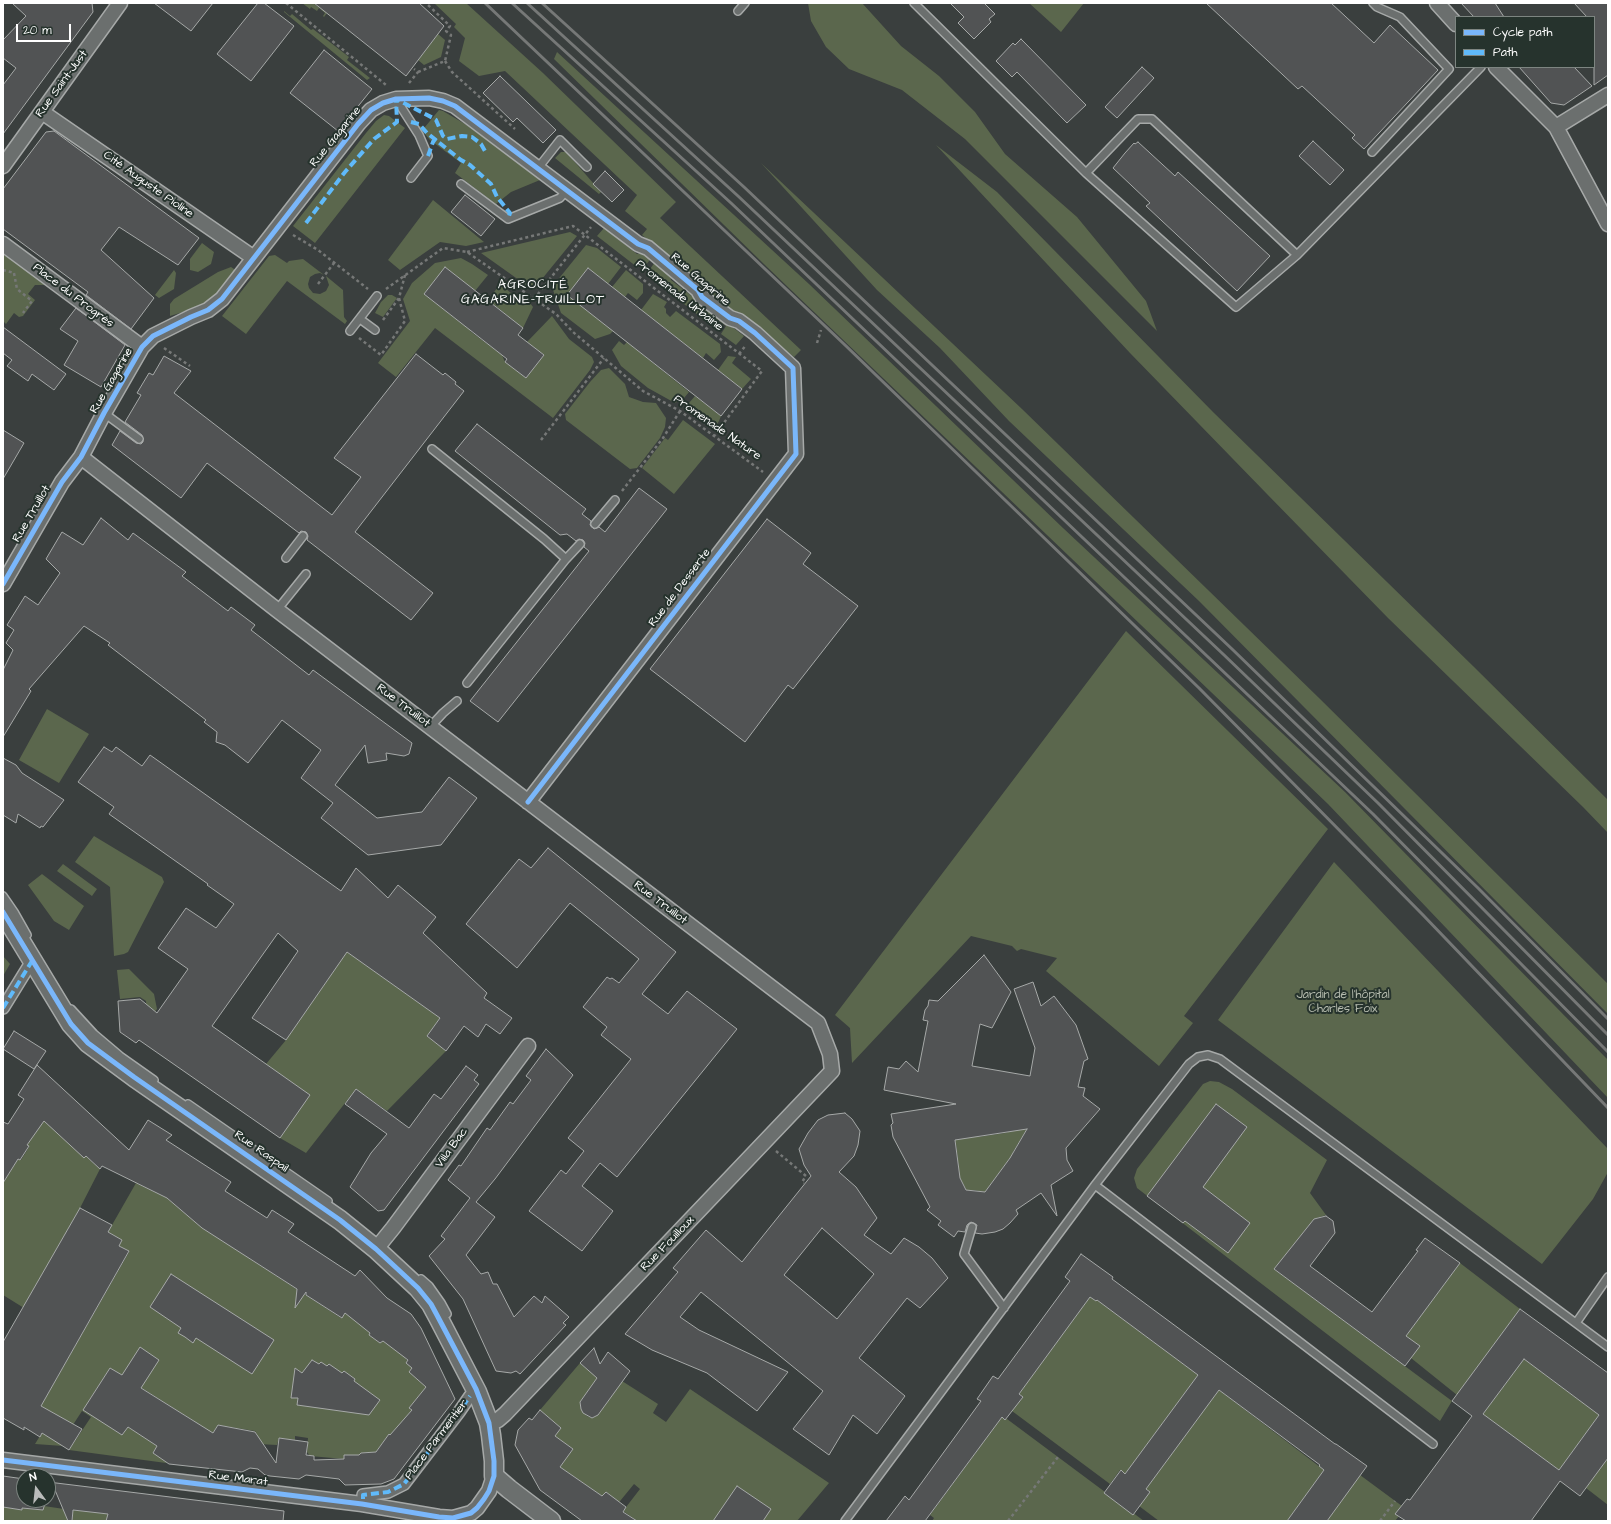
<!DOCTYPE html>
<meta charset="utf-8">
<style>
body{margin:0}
#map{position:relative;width:1611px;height:1524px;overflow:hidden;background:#3a3f3e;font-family:"Architects Daughter",sans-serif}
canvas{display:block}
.frame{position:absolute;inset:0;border:4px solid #fff;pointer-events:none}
.legend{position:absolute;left:1455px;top:16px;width:140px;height:52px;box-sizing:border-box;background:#26332d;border:1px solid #7d8581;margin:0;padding:5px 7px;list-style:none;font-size:12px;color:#fff}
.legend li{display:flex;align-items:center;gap:8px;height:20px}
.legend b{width:20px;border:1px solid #7d8581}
.north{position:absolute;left:16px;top:1468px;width:40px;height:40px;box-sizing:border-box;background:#26332d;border:1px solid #7d8581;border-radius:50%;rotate:345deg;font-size:11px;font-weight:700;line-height:16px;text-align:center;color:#fff}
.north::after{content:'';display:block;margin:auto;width:14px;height:18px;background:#babcbb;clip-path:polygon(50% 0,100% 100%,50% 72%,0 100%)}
.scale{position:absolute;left:16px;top:24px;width:55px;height:18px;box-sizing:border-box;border:2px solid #fff;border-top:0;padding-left:5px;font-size:12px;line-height:14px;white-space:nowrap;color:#fff;-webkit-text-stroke:3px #26332d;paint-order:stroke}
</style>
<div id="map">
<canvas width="1611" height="1524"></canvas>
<div class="frame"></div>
<ul class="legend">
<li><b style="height:5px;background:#7ab7fb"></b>Cycle path</li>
<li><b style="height:5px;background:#60bafa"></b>Path</li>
</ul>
<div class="north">N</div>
<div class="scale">20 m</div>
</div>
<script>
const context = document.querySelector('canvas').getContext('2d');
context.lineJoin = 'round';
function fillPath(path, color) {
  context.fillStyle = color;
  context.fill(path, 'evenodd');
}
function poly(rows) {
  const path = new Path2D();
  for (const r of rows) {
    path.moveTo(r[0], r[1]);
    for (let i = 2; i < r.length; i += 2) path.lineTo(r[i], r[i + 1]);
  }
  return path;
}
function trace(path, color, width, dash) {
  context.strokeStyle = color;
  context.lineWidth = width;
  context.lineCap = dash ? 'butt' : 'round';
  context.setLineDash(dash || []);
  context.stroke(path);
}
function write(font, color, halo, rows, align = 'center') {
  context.font = font + ' "Architects Daughter",sans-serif';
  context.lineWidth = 4;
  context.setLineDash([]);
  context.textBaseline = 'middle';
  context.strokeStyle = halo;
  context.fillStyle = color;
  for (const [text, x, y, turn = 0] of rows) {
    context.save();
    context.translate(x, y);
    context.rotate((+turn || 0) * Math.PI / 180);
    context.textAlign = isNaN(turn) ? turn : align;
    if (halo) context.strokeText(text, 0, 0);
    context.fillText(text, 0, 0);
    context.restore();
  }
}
fillPath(poly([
 [302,3,313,3,327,13,324,17,323,16,325,13,319,8,317,11,311,7,310,9],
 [434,3,466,3,543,73,676,202,660,218,801,350,794,357,739,313,733,314,708,295,708,288,642,235,647,229,625,211,637,195,505,71,479,76,459,61,465,38,454,27,456,24],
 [808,3,862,3,901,46,939,76,975,112,1005,154,1077,217,1146,301,1157,331,965,139,902,90,849,69,826,47,811,21],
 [1029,3,1084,3,1061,32],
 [284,11,290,16,292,14,311,30,313,29,349,57,347,60,370,78,367,80,284,12],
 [438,34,445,40,441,57,424,65,418,60],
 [557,52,809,284,1063,528,1345,792,1608,1060,1608,1098,1328,804,767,267,554,59],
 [439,110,443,111,465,124,540,180,511,192,496,204,455,173,461,163,430,140,418,126,425,127],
 [384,115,389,116,405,128,315,243,293,226,366,133,376,121],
 [936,145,997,192,1213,412,1473,666,1608,800,1608,833,1583,807,1388,618,1266,493,1130,353],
 [561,152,566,152,601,192,599,194,555,158],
 [761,163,1022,409,1318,697,1597,973,1608,984,1608,1014,1199,601,1009,421,940,348,877,290],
 [433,200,484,242,466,246,440,242,400,270,388,260],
 [604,228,637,254,645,252,652,257,646,265,642,261,637,267,597,236],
 [570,232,577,236,533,290,481,253],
 [202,243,214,252,211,264,198,272,190,270,190,259],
 [586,245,597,248,621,267,608,284,588,268,567,295,613,331,610,334,595,339,561,313,552,287],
 [3,251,48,285,35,285,28,294,35,300,23,316,19,317,14,313,6,324,3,321],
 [275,255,287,263,289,261,303,259,324,275,320,273,315,274,310,277,308,284,309,288,313,293,320,294,326,291,329,285,326,276,343,290,344,317,347,321,345,324,287,281,246,334,222,316,269,256],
 [461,258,472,264,488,275,475,291,445,267,424,294,462,324,472,328,470,331,502,355,505,362,526,378,544,355,527,342,552,316,569,339,592,357,594,362,590,370,553,418,435,328,396,377,378,363,410,321,403,299,412,283,435,263],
 [656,261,670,273,671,280,744,336,736,345,721,334,726,326,718,320,712,326,646,274],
 [231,267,237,271,217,296,206,305,170,316,170,304,174,299,218,272],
 [174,270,176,273,174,289,159,298,155,295],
 [626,270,643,284,643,293,637,300,628,293,625,297,612,287],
 [500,284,511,293,530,303,533,307,523,328,493,304,494,302,489,299],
 [653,294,667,302,664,307,666,309,666,313,670,317,676,311,720,344,721,352,714,360,706,353,703,358,641,310],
 [388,295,392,295,397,298,383,317,375,313,381,302],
 [619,341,624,345,627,342,689,392,684,398,675,403,648,388,621,366,612,350],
 [728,356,736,357,732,363,751,379,742,389,718,370],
 [609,368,625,384,629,397,643,402,656,403,666,418,665,427,660,438,637,468,630,469,566,420,565,414,590,382,601,370],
 [695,396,721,416,719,421,714,429,693,411,689,403],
 [683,420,715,444,674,494,642,468,665,438,668,440],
 [1126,631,1328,829,1184,1016,1193,1023,1159,1066,1046,971,1057,958,1021,949,1017,951,1012,946,971,936,852,1063,850,1028,835,1015],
 [47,709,89,734,59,783,19,760],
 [94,836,162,877,164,882,128,952,124,954,114,956,110,887,75,862],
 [1334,862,1608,1149,1608,1172,1593,1199,1542,1264,1218,1020],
 [63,864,97,889,92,896,57,871],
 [42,874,84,906,69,930,54,921,28,885],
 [347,952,440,1018,427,1036,446,1051,387,1111,356,1089,306,1153,280,1138,309,1095,266,1064,286,1040],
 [3,956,10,964,3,976],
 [129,969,154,994,157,1009,147,1021,146,1001,140,997,120,999,117,970],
 [1210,1081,1219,1082,1232,1089,1327,1160,1310,1193,1326,1215,1314,1219,1274,1269,1452,1401,1440,1421,1137,1188,1134,1178,1137,1169,1203,1084],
 [952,1105,957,1105,970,1122,978,1137,1005,1133,1014,1130,1035,1115,1013,1152,1021,1159,1009,1159,985,1192,973,1190,967,1191,960,1178,956,1143,951,1134],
 [44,1119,100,1169,80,1208,24,1308,3,1295,3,1183,18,1159,21,1160,29,1147,27,1145],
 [136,1183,167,1198,202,1228,243,1254,245,1252,250,1259,341,1318,348,1308,370,1333,369,1335,380,1343,383,1341,388,1345,393,1339,412,1368,409,1372,426,1387,409,1408,412,1410,391,1436,389,1434,376,1452,361,1453,359,1455,345,1455,344,1459,310,1456,307,1452,308,1438,295,1436,295,1440,279,1438,277,1445,258,1444,258,1436,255,1431,218,1425,202,1449,194,1421,110,1368,88,1402,114,1430,122,1435,128,1427,157,1446,153,1453,167,1462,166,1463,69,1450,91,1417,82,1411,67,1434,69,1437,63,1446,35,1444,51,1418,55,1414,41,1406,129,1252,119,1246,122,1240,108,1232],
 [1460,1263,1520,1309,1457,1395,1411,1358,1419,1346,1406,1336],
 [1090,1297,1096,1301,1097,1300,1198,1375,1125,1474,1120,1470,1110,1484,1012,1411,1023,1397,1019,1394],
 [1524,1359,1599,1415,1559,1470,1483,1414],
 [580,1363,589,1371,595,1363,604,1369,580,1402,581,1409,587,1416,592,1418,598,1415,622,1381,658,1404,653,1413,666,1422,690,1389,829,1483,797,1521,637,1521,623,1511,640,1489,634,1484,616,1506,609,1501,612,1497,606,1492,602,1496,560,1467,573,1449,555,1436,561,1428,540,1410],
 [1219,1390,1324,1470,1287,1521,1159,1521,1139,1506,1150,1492,1146,1489],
 [1002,1417,1007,1419,1144,1521,932,1521,934,1518,930,1515],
 [1608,1458,1608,1505,1586,1488],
 [1360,1475,1402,1506,1399,1516,1395,1521,1327,1521],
 [3,1505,5,1507,22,1510,22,1508,43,1510,44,1506,64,1509,66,1516,69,1517,69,1521,3,1521],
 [73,1510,108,1514,106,1521,72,1521]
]), '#5b674d');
const building = poly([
 [12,3,92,3,93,12,3,134,3,85,16,68,3,58,3,40,26,16,12,3],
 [154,3,213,3,191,31,154,3],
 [258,3,264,3,294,26,251,81,217,54,258,3],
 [314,3,419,3,444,26,406,76,314,3],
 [950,3,984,3,995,14,989,19,991,22,974,39,958,23,964,17,950,3],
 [1206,3,1331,3,1374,43,1390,25,1438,70,1364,149,1352,138,1355,135,1302,86,1298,89,1206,3],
 [1461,3,1495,3,1504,17,1474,17,1461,3],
 [1574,3,1608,3,1608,75,1594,85,1594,17,1587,17,1574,3],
 [1021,39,1086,105,1067,123,1017,72,1012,77,996,61,1013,43,1015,45,1021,39],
 [324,50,372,89,338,131,290,93,324,50],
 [1142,67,1154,78,1117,118,1105,107,1142,67],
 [1519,67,1574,67,1592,86,1564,105,1551,103,1519,67],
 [500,76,556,130,543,143,517,118,513,122,483,93,500,76],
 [54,131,199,238,178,265,119,227,101,250,154,298,131,329,86,295,88,292,3,229,3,189,46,132,54,131],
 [1313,141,1344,170,1330,185,1299,156,1313,141],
 [1138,142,1175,176,1178,172,1270,256,1237,291,1146,206,1150,203,1113,168,1125,153,1134,143,1135,144,1138,142],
 [605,171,624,190,612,202,593,184,605,171],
 [465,195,495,219,481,236,451,212,465,195],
 [445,267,523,328,518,335,544,355,526,378,505,362,507,359,424,294,445,267],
 [588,268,742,389,721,416,567,295,588,268],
 [76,308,125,345,101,387,64,365,78,341,60,329,76,308],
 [3,327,66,374,54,390,32,374,28,381,7,366,12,360,3,353,3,327],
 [416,354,443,375,445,373,456,382,455,384,464,391,355,532,433,593,411,620,307,540,308,536,306,532,301,531,299,533,207,463,181,498,112,445,120,431,136,443,141,444,143,442,142,435,125,422,141,395,137,393,149,373,153,375,164,356,191,371,174,393,332,515,361,477,334,458,416,354],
 [477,424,586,509,582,514,591,521,590,525,594,529,599,527,605,532,639,488,667,509,498,722,470,701,589,551,584,547,585,543,583,540,579,539,576,541,567,534,560,535,455,451,477,424],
 [3,430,24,443,3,479,3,430],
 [101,518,128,540,133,533,186,572,182,576,228,611,231,607,255,625,251,630,309,675,313,670,412,743,409,754,404,756,386,753,387,760,368,763,365,745,335,785,377,818,422,812,449,777,477,798,441,845,368,855,321,818,333,803,301,778,321,750,282,720,248,763,225,745,216,742,217,732,204,722,206,720,108,645,110,643,84,626,29,689,31,691,3,737,3,670,13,650,6,643,14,630,7,625,25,596,38,605,60,573,46,559,62,532,83,545,101,518],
 [767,519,811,553,803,564,858,606,793,689,788,685,745,742,650,669,767,519],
 [104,747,112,752,116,747,142,766,150,755,341,891,356,868,388,898,398,885,436,917,423,933,487,993,484,998,512,1018,500,1034,486,1024,478,1037,464,1026,446,1051,427,1036,440,1018,347,952,286,1040,252,1018,298,951,278,933,212,1026,310,1095,280,1138,139,1040,136,1043,120,1032,118,1001,140,999,157,1013,188,969,158,948,186,908,216,928,234,904,207,885,208,884,109,814,114,807,78,782,104,747],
 [3,758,16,765,22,773,64,800,43,827,41,826,40,828,18,814,16,823,3,815,3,758],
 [548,848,676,952,642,994,668,1014,687,991,737,1029,617,1177,600,1163,582,1186,613,1211,582,1251,529,1211,561,1170,566,1174,584,1151,568,1138,631,1059,601,1035,607,1027,583,1007,607,977,610,979,612,978,619,983,639,959,570,903,517,968,466,924,519,859,531,868,548,848],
 [984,955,1011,992,992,1028,980,1024,972,1066,1030,1076,1035,1048,1014,989,1033,982,1041,1006,1054,996,1076,1025,1088,1059,1084,1061,1078,1087,1085,1088,1083,1096,1100,1109,1066,1148,1067,1160,1073,1171,1051,1185,1057,1216,1041,1193,1016,1210,1018,1214,1010,1223,1003,1229,995,1232,982,1234,975,1233,977,1225,971,1222,967,1225,965,1232,958,1231,954,1237,938,1225,941,1221,927,1210,930,1207,893,1137,891,1125,893,1123,891,1114,956,1104,884,1090,888,1067,899,1069,906,1061,918,1072,928,1021,923,1020,925,1010,928,1006,929,1000,938,1001,984,955],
 [1027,1129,1010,1158,985,1192,966,1190,960,1178,955,1140,1027,1129],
 [14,1031,46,1051,34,1069,3,1049,14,1031],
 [546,1049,573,1075,495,1179,476,1202,495,1217,466,1255,481,1274,488,1272,493,1284,497,1284,514,1317,534,1296,542,1303,545,1296,569,1317,563,1323,566,1325,520,1374,516,1371,511,1373,496,1371,463,1299,429,1256,445,1239,441,1236,470,1198,448,1180,459,1165,461,1166,487,1128,490,1130,510,1102,513,1104,531,1080,526,1076,546,1049],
 [37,1065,129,1150,148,1120,172,1135,166,1140,231,1182,225,1191,267,1218,272,1210,294,1224,288,1232,355,1276,360,1270,387,1298,411,1314,421,1328,455,1399,394,1479,381,1484,345,1485,339,1479,306,1475,299,1479,270,1476,265,1475,258,1469,250,1468,242,1472,169,1464,153,1453,157,1446,128,1427,122,1435,83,1410,110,1368,122,1375,140,1347,159,1360,141,1388,213,1433,218,1425,255,1432,276,1463,279,1438,308,1442,306,1455,314,1456,314,1460,344,1459,344,1455,359,1455,361,1453,376,1452,389,1434,390,1435,412,1410,409,1408,426,1387,409,1372,412,1368,406,1363,408,1360,383,1341,380,1343,369,1335,370,1333,345,1313,342,1318,306,1295,306,1292,295,1308,297,1289,202,1228,167,1198,102,1166,100,1169,86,1156,84,1158,44,1121,27,1145,29,1146,20,1160,18,1159,3,1183,3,1122,8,1124,24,1099,18,1095,37,1065],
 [466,1066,478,1075,474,1080,479,1084,384,1210,378,1211,350,1187,371,1153,387,1134,345,1104,356,1089,409,1128,434,1094,441,1099,466,1066],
 [1216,1104,1247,1127,1203,1187,1250,1223,1228,1253,1185,1221,1183,1223,1147,1196,1216,1104],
 [845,1113,852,1119,860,1131,858,1145,854,1156,839,1172,856,1187,877,1218,864,1235,891,1254,904,1238,919,1247,932,1258,948,1278,920,1308,907,1298,859,1358,905,1396,877,1434,853,1415,829,1455,793,1429,823,1391,701,1292,680,1317,699,1330,788,1372,757,1411,707,1373,652,1350,625,1334,678,1272,673,1268,706,1230,742,1262,811,1176,804,1165,799,1149,808,1133,818,1120,828,1115,845,1113],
 [822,1228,874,1274,837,1319,784,1275,822,1228],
 [80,1208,112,1225,108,1232,122,1240,119,1246,129,1251,41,1406,82,1429,69,1450,42,1433,40,1437,24,1427,24,1430,3,1418,3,1342,80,1208],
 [1326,1216,1333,1221,1335,1233,1310,1266,1372,1312,1418,1251,1416,1250,1425,1238,1460,1263,1406,1336,1420,1346,1405,1366,1274,1269,1314,1219,1326,1216],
 [1081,1254,1113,1277,1112,1279,1335,1444,1336,1444,1367,1466,1327,1521,1287,1521,1324,1470,1319,1466,1320,1465,1219,1390,1146,1489,1150,1492,1133,1515,1104,1493,1121,1470,1125,1474,1198,1375,1097,1300,1096,1301,1090,1297,1019,1394,1023,1397,1005,1420,1002,1417,925,1521,886,1521,905,1496,909,1500,981,1401,977,1399,993,1376,998,1379,1070,1281,1065,1277,1081,1254],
 [171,1274,274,1340,252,1374,196,1338,193,1343,185,1337,178,1333,181,1328,150,1307,171,1274],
 [1520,1309,1608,1373,1608,1458,1580,1496,1560,1481,1531,1521,1406,1521,1395,1514,1407,1499,1410,1500,1472,1416,1452,1401,1520,1309],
 [1524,1359,1599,1415,1559,1470,1483,1414,1524,1359],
 [594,1348,600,1364,608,1352,630,1371,598,1415,592,1418,583,1413,581,1409,580,1402,597,1378,580,1363,594,1348],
 [312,1360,319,1364,321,1362,327,1366,329,1364,342,1373,344,1371,355,1379,354,1381,380,1400,369,1415,297,1405,298,1398,291,1398,295,1368,302,1373,312,1360],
 [540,1410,561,1428,555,1436,573,1449,560,1467,602,1496,606,1492,626,1507,623,1512,637,1521,582,1521,540,1490,515,1445,518,1430,529,1418,532,1420,540,1410],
 [3,1476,24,1479,24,1500,46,1500,43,1510,22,1508,22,1510,3,1507,3,1476],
 [48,1482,284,1511,283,1521,106,1521,108,1514,73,1510,72,1521,68,1521,52,1483,48,1495,48,1482],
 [737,1486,771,1509,763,1521,713,1521,737,1486]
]);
fillPath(building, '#515354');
trace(building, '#a6a9a8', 1);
const service = poly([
 [914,3,1086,173,1236,307,1297,255,1481,67],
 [738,11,745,3],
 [396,99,419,135,428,156,411,178],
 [1372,152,1449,69,1400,17,1377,7,1373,3],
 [538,168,560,140,587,167],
 [1086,173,1138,119,1152,119,1297,255],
 [461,184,508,219,560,198,567,190],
 [360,319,375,330],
 [350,331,377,296],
 [104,413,139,439],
 [432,449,544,539,566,559,467,683],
 [595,524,615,500],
 [286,558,303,536],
 [566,559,580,544],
 [277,610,306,574],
 [430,727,443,713,457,701],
 [3,896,14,912,27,935],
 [68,1009,71,1009,94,1034,120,1056,154,1080],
 [188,1104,328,1201],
 [1095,1185,1433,1444],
 [972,1227,964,1254,1004,1308],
 [421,1279,429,1286,441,1303,447,1314],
 [1576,1323,1608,1277],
 [845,1521,1095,1185,1189,1064,1198,1057,1208,1055,1220,1059,1608,1347]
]);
const pedestrian = poly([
 [3,1008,32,961],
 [363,1499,363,1495,388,1492,404,1484,459,1412,470,1396]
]);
const minor = poly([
 [1437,3,1456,24],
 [1496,67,1556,127,1608,224],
 [42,112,254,258],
 [1556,127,1608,95],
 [3,166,120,3],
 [3,244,142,347],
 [81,457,277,610,818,1023,830,1054,832,1071,505,1414,498,1420,489,1423],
 [3,584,62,482,81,457,104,413,142,347,153,336,191,317,208,310,222,299,358,124,371,110,383,103,396,99,429,98,443,101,455,106,638,244,648,248,698,290,702,297,730,318,739,321,755,333,793,368,796,454,528,802],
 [376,1249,393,1228,528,1046],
 [3,1460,362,1504,439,1517,453,1518,471,1513,477,1508,489,1491,494,1476]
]);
const tertiary = poly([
 [3,912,71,1024,88,1043,134,1077,340,1220,376,1249,418,1288,431,1304,438,1317,477,1392,489,1423,491,1435,494,1461,494,1476,509,1489,551,1521]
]);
trace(service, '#a6a9a8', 10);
trace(pedestrian, '#a6a9a8', 14);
trace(minor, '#a6a9a8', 17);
trace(tertiary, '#a6a9a8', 21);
trace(poly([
 [286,3,386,85],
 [445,61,452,72,515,129],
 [418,72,445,61,451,35,446,31,450,26,426,3],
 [409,83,418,72,414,69],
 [293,235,318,250,368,289],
 [467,252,573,226,585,235,762,371,715,435],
 [3,270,14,273],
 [14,273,17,289,32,301,23,313],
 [318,284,334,263],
 [386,289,443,248,467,252,556,314,573,332,643,391,680,411,763,472],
 [534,299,591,227],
 [383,320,399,298,405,275],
 [359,338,381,355,405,321,399,298],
 [817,343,821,330],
 [164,348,190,366],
 [739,354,746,345],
 [541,440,604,358],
 [622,491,663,438,680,411],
 [776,1151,806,1176,802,1182,804,1183],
 [1008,1521,1058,1457],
 [1380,1521,1395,1501]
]), '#767877', 2.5, [3, 3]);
trace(service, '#6b6f6e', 7);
trace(pedestrian, '#6b6f6e', 11);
trace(minor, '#6b6f6e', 14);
trace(tertiary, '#6b6f6e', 18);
trace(poly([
 [485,3,845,345,1199,688,1423,915,1608,1108],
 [512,3,731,203,1373,814,1608,1052],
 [527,3,738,196,1223,654,1378,803,1608,1035],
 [542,3,744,187,1232,649,1478,888,1608,1019]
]), '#767877', 3);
trace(poly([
 [411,122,419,124,427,133,461,160,470,165,491,184,497,197,510,213,508,219],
 [428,156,433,142,436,138],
 [306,223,345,172,374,139,397,122,396,99,433,118,436,120,443,136,447,139,462,136,472,137,481,144,486,153],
 [3,1008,32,961],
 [363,1499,363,1495,388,1492,404,1484,459,1412,470,1396]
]), '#60bafa', 4, [8, 4]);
trace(poly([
 [3,584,62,482,81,457,104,413,142,347,153,336,191,317,208,310,222,299,358,124,371,110,383,103,396,99,429,98,443,101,455,106,638,244,648,248,698,290,702,297,730,318,739,321,755,333,793,368,796,454,528,802],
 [3,912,71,1024,88,1043,134,1077,340,1220,376,1249,418,1288,431,1304,438,1317,476,1389,489,1423,494,1461,494,1476,489,1491,484,1499,477,1508,471,1513,453,1518,439,1517,362,1504,3,1460]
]), '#7ab7fb', 5);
write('12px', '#fff', '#26332d', [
 ["Rue Saint-Just",62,84,-54],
 ["Rue Gagarine",336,137,-51],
 ["Cité Auguste Pioline",148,185,35],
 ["Rue Gagarine",700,280,41],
 ["Place du Progrès",73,296,37],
 ["Promenade Urbaine",679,296,38],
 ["Rue Gagarine",112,381,-60],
 ["Promenade Nature",717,428,35],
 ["Rue Truillot",32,514,-60],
 ["Rue de Desserte",680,588,-53],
 ["Rue Truillot",403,706,37],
 ["Rue Truillot",660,903,37],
 ["Villa Bac",452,1148,-54],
 ["Rue Raspail",261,1152,35],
 ["Rue Fouilloux",668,1244,-46],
 ["Place Parmentier",437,1440,-53],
 ["Rue Marat",238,1479,7]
]);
write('12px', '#b7bdb0', '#26332d', [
 ["Jardin de l'hôpital",1343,995],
 ["Charles Foix",1343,1009]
]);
context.letterSpacing = '1px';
write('13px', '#fff', '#26332d', [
 ["AGROCITÉ",533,285],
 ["GAGARINE-TRUILLOT",533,300]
]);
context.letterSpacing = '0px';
</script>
